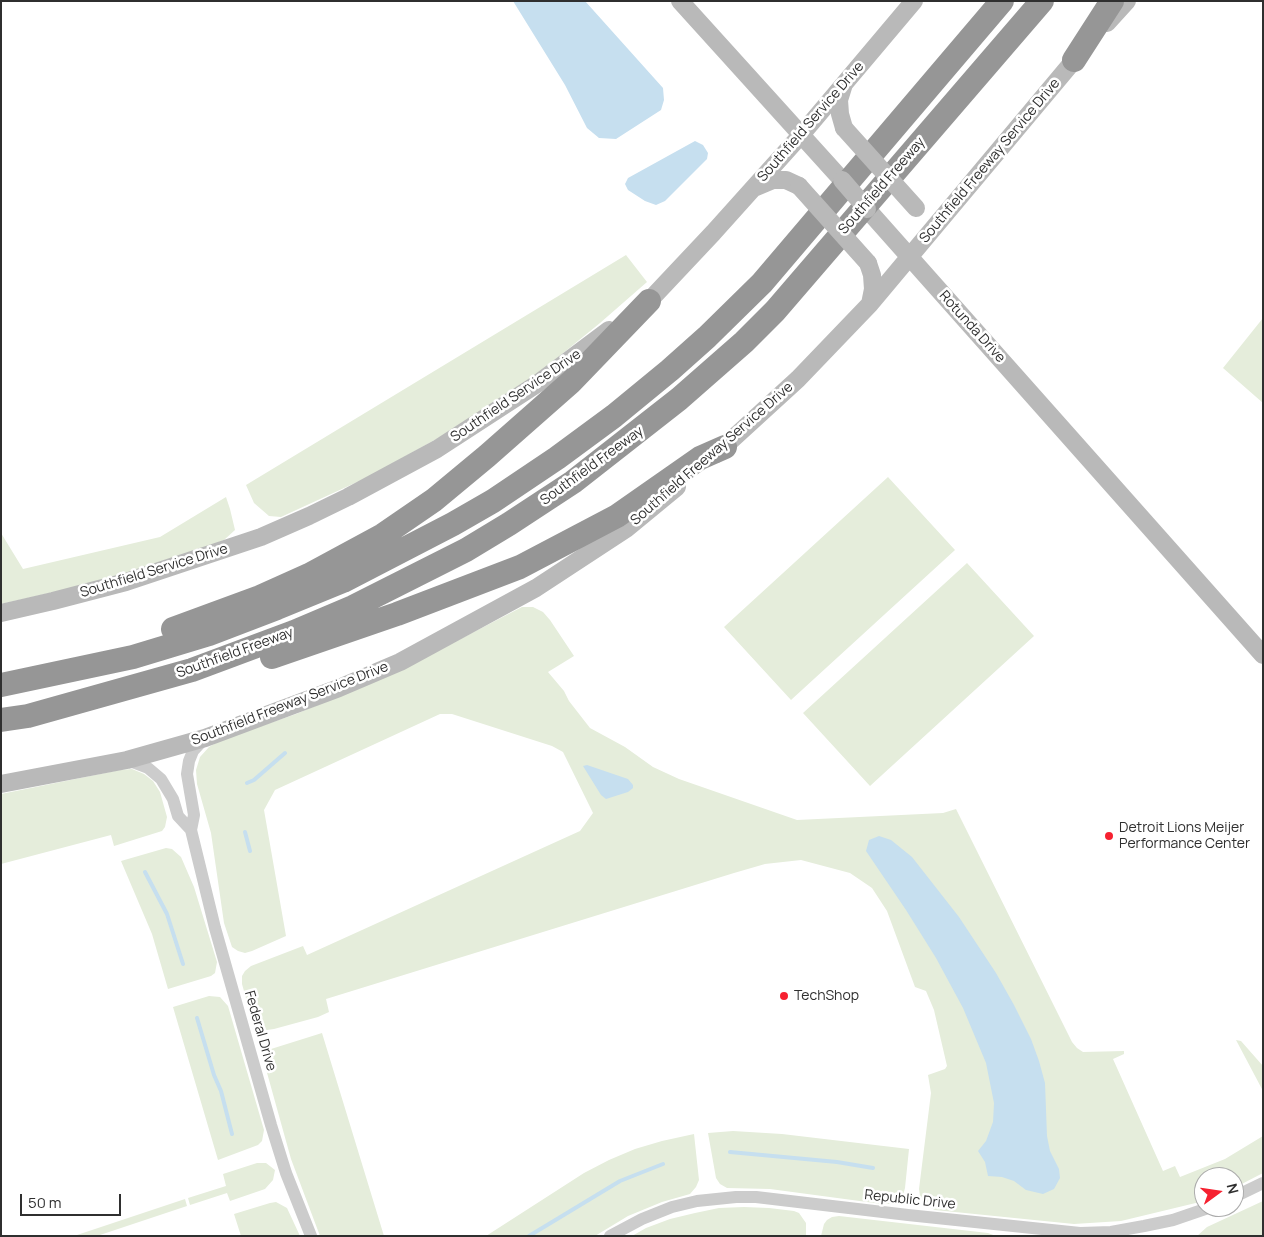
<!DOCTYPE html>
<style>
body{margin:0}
#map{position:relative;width:1264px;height:1237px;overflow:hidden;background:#fff;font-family:Manrope,sans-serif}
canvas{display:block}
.frame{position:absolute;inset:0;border:2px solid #2f2f2f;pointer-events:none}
.north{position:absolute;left:1194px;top:1167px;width:50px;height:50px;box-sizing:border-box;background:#fff;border:1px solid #acacac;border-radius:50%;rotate:76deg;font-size:14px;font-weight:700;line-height:20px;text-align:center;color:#2f2f2f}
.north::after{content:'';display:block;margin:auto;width:18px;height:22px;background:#f62130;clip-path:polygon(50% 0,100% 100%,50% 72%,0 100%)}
.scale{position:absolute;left:20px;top:1194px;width:101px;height:22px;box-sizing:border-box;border:2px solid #2f2f2f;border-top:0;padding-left:6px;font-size:15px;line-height:18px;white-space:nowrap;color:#2f2f2f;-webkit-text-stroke:4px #fff;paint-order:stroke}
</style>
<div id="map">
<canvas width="1264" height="1237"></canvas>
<div class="frame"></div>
<div class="north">N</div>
<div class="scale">50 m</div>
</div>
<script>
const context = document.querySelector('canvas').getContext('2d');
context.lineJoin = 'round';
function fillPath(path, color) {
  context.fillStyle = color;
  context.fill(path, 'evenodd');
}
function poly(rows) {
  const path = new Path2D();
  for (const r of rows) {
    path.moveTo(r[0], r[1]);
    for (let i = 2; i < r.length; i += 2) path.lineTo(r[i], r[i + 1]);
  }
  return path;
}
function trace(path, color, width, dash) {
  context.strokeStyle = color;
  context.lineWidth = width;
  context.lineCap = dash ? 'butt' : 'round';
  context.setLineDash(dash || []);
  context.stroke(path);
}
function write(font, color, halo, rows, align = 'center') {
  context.font = font + ' Manrope,sans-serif';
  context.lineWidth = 5;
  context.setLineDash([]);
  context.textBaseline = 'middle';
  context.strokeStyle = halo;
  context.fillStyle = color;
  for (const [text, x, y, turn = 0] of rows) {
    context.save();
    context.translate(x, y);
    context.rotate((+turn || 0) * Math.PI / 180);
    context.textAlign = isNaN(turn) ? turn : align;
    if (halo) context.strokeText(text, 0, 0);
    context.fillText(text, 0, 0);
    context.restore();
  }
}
fillPath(poly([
 [626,255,647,282,600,323,540,372,440,437,368,477,281,517,269,516,254,503,246,485],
 [1263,318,1263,403,1223,368],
 [888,477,955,550,791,700,724,627],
 [226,497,230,509,235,530,224,540,192,553,98,582,1,604,1,533,23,569,160,537],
 [967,563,1034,636,870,786,803,713],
 [522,607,533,607,543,612,550,620,574,656,548,672,564,691,569,701,590,728,625,747,653,767,679,779,797,820,943,813,956,809,1072,1042,1077,1048,1083,1052,1124,1051,1124,1054,1113,1059,1163,1171,1175,1166,1180,1177,1225,1159,1263,1136,1263,1173,1234,1188,1234,1177,1204,1177,1204,1201,1121,1221,1074,1224,935,1210,929,1207,923,1203,920,1196,919,1189,931,1093,928,1075,945,1069,947,1066,934,1010,926,991,915,987,887,911,872,888,850,873,801,860,765,864,734,873,326,999,329,1012,318,1017,274,1029,267,1030,260,1027,254,1022,251,1016,242,984,242,976,245,971,251,966,303,946,307,955,580,831,593,813,563,752,552,746,452,714,440,714,275,790,264,810,286,936,252,951,245,953,238,951,232,947,224,923,211,833,197,784,196,770,200,757,209,747,221,740,296,714,370,683,441,649],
 [132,769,144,774,153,781,160,792,167,817,165,827,162,831,114,846,111,835,1,864,1,794,120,770],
 [166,848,172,849,181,857,194,887,217,962,215,973,211,976,168,989,152,934,121,861],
 [209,996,220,997,228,1006,264,1130,262,1141,258,1145,218,1160,173,1007],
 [322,1033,384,1236,320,1236,291,1159,264,1062,266,1055,271,1049],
 [1236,1040,1241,1041,1263,1066,1263,1091],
 [733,1131,782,1134,909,1149,905,1188,903,1195,898,1200,890,1204,882,1204,770,1189,727,1188,720,1184,716,1178,708,1133],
 [694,1134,699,1180,696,1187,690,1194,662,1202,628,1216,595,1236,486,1236,584,1173,609,1160,635,1149,662,1141],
 [257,1163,266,1163,275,1170,273,1180,265,1189,230,1201,227,1193,190,1205,188,1198,226,1186,223,1174],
 [185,1199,187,1206,97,1236,74,1236],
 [1263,1201,1263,1236,1197,1236,1207,1227],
 [276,1202,287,1208,300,1236,241,1236,234,1214,270,1203],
 [744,1207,769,1208,794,1211,799,1213,806,1223,806,1236,632,1236,646,1228,670,1219,695,1213,719,1208],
 [839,1216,988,1233,996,1236,821,1236,824,1224,827,1220,832,1217]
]), '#e5eddb');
fillPath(poly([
 [513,1,585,1,663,88,664,100,661,110,616,139,599,138,587,128,565,85],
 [695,141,703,145,708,153,707,159,665,201,656,205,645,201,628,190,625,184,628,178],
 [587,765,628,779,633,785,633,788,628,792,606,799,601,795,583,766],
 [879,836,891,840,912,857,959,917,996,973,1014,1005,1031,1039,1039,1061,1045,1083,1047,1136,1050,1151,1059,1169,1060,1178,1054,1189,1043,1194,1026,1190,1014,1181,1002,1177,988,1176,985,1162,978,1151,986,1141,993,1122,994,1103,986,1063,963,1008,936,958,906,910,866,851,869,840]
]), '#c6dfef');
trace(poly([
 [247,783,254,780,285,753],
 [245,832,250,851],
 [145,872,167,914,183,964],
 [197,1018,214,1075,221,1091,232,1134],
 [730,1152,837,1162,873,1168],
 [529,1236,620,1181,663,1164]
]), '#c6dfef', 4);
trace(poly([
 [205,738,193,751,189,761,187,774,194,815,191,830,215,928,271,1125,286,1173,311,1236],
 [127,760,148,768,161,779,173,799,178,816,191,830],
 [1234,1197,1263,1183],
 [610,1236,642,1219,672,1207,697,1201,736,1197,756,1197,908,1215,1080,1233,1111,1232,1144,1226,1173,1220,1211,1207]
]), '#ccc', 12);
trace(poly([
 [680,1,842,180],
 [1107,23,1127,1],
 [844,84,839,100,840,114,844,128],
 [754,188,773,180,786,180,799,186],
 [867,209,1263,655],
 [868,263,872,275,873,289,870,304],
 [640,307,649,301,713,233,801,135,914,1],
 [716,454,798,379,870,304,1081,52],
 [1,613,53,601,126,582,261,537,309,516,348,497,437,449,537,384,609,330],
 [1,784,127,760,205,738,339,688,400,662,536,588,626,529,677,487]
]), '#b9b9b9', 18);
trace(poly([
 [1074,60,1112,1],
 [173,629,260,597,309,575,383,535,434,500,487,456,571,382,649,301],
 [272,657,397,614,520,567,617,516,700,458,725,447],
 [1,685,133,657,209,634,277,608,343,581,453,524,493,501,557,458,614,416,670,370,707,337,762,283,1002,1],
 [1,720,28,716,192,670,294,632,353,607,466,550,509,524,573,482,679,399,744,342,775,311,1042,1]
]), '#969696', 24);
trace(poly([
 [844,128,916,208],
 [842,180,867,209],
 [799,186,868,263]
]), '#b9b9b9', 18);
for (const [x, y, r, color] of [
 [1109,836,5,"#f62130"],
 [784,996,5,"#f62130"]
]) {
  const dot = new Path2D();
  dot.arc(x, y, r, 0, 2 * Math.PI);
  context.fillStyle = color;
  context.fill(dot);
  trace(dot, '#fff', 2);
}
write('14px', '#2f2f2f', '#fff', [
 ["Southfield Service Drive",811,122,-49],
 ["Southfield Freeway Service Drive",990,161,-50],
 ["Southfield Freeway",882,186,-49],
 ["Rotunda Drive",972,327,48],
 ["Southfield Service Drive",516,396,-34],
 ["Southfield Freeway Service Drive",712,454,-41],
 ["Southfield Freeway",592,466,-36],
 ["Southfield Service Drive",154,571,-17],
 ["Southfield Freeway",235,653,-20],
 ["Southfield Freeway Service Drive",290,704,-21],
 ["Federal Drive",260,1031,74],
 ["Republic Drive",910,1200,6]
]);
write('14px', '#2f2f2f', '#fff', [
 ["Detroit Lions Meijer",1119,828],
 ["Performance Center",1119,844],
 ["TechShop",794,996]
], 'left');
</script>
